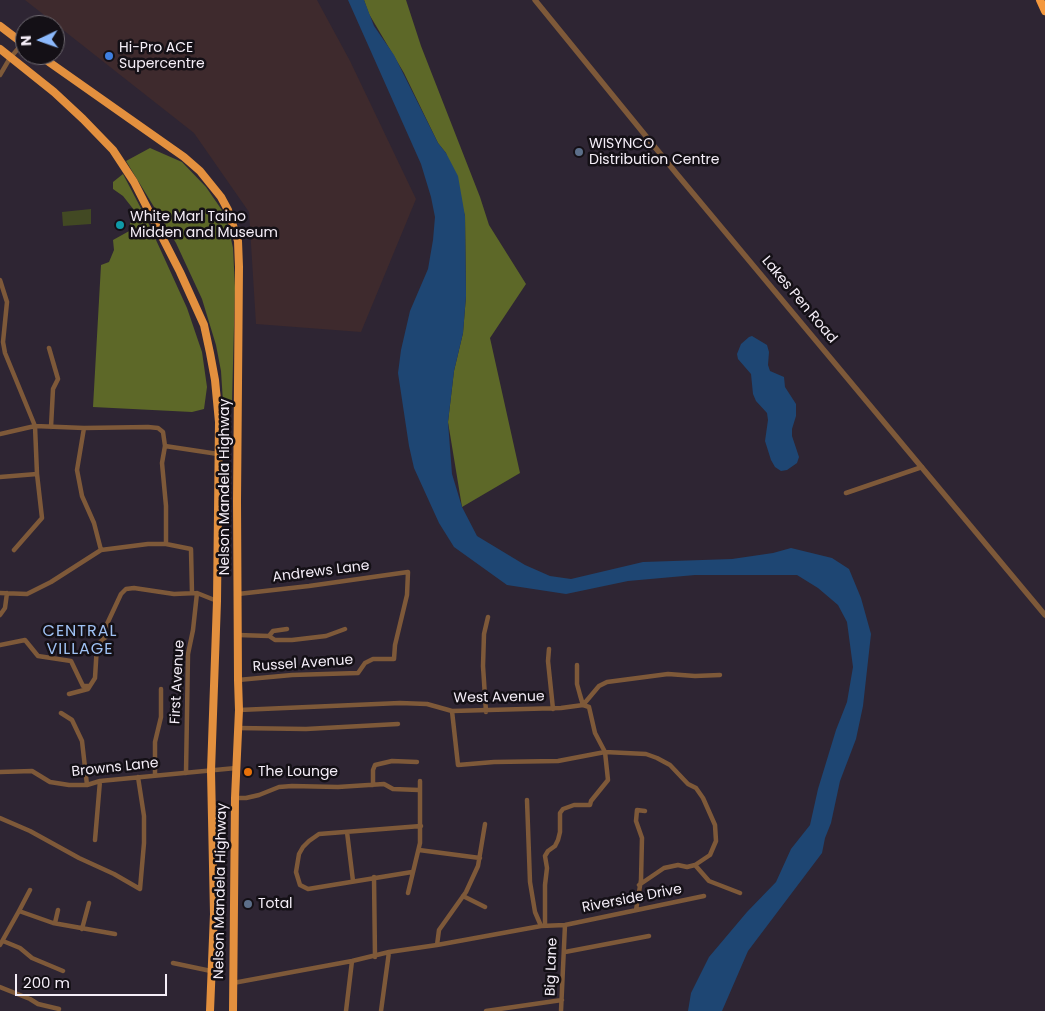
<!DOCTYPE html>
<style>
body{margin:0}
#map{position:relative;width:1045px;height:1011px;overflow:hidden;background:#2e2533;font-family:Poppins,sans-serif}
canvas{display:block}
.north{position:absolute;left:15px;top:15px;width:50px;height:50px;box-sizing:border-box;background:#141016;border:1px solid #6e6970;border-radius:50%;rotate:267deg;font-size:14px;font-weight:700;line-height:20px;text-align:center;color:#f5eef8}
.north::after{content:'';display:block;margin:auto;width:18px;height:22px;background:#8cb9fc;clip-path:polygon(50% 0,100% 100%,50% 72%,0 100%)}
.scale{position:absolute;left:15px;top:974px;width:152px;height:22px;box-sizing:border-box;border:2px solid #f5eef8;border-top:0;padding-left:6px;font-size:15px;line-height:18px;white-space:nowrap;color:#f5eef8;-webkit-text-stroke:4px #141016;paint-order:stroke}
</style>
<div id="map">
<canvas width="1045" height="1011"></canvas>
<div class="north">N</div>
<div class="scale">200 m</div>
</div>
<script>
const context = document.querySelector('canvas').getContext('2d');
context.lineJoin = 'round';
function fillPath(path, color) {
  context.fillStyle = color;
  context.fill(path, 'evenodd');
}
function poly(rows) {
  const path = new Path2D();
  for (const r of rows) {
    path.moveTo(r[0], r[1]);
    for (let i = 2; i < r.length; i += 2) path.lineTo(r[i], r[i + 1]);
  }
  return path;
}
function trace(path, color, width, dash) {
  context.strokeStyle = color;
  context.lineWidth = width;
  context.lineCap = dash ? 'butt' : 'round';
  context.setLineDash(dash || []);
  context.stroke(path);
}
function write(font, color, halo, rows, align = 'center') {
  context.font = font + ' Poppins,sans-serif';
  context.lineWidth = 5;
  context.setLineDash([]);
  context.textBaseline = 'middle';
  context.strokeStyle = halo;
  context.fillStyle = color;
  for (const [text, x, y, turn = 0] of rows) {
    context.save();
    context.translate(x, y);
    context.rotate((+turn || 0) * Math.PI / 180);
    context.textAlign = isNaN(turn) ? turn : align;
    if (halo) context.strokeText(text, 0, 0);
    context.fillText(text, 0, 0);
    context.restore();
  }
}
fillPath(poly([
 [25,0,317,0,350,61,416,199,361,332,256,324,249,212,194,133]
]), '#3e2a2d');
fillPath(poly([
 [91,209,91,224,63,226,62,212]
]), '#424923');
fillPath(poly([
 [364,0,406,0,421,46,480,197,489,225,526,284,490,338,520,473,462,507,448,422,454,371,463,333,466,296,465,216,446,153,438,143,404,73,369,14],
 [150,148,182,162,206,187,226,216,233,248,235,288,232,401,228,406,223,402,221,371,216,345,202,299,176,243,126,161],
 [123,174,146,218,187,308,202,352,207,387,204,409,192,412,93,407,101,265,109,262,114,250,113,240,131,230,130,223,136,221,134,210,123,196,113,189,113,182]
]), '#5d6828');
fillPath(poly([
 [348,0,364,0,374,26,394,55,438,143,446,153,458,176,465,216,466,296,463,333,454,371,448,422,452,474,462,507,477,536,525,565,550,576,571,579,643,562,732,559,773,553,791,548,832,558,849,569,861,598,871,634,863,706,856,739,840,781,831,823,825,838,822,853,748,951,722,1011,688,1011,691,993,709,957,747,912,776,882,791,849,810,825,818,789,836,730,847,702,853,667,847,622,838,605,818,588,797,575,695,575,628,581,566,594,507,585,454,547,439,523,414,468,409,446,398,373,401,350,410,311,428,269,433,240,435,217,431,197,421,164],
 [752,336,767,345,769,352,768,365,770,371,784,377,785,387,796,404,796,416,792,429,792,436,799,457,797,463,787,470,781,471,775,467,771,460,765,441,768,420,767,413,756,401,753,394,751,374,738,359,737,354,741,344,749,337]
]), '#1e4673');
trace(poly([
 [0,75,10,58,23,43],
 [0,280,7,302,3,342,5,353,35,426,37,474,42,518,14,550],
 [49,348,58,379,53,389,51,427],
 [84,428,77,470,82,496,94,523,101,550],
 [0,434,35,426,84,428,148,427,158,428,163,432,165,446,218,454],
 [165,446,162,463,166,506,166,544],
 [0,477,37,474],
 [846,493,922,467],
 [0,593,27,594,51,582,101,550,148,544,166,544,191,549,192,593],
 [238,594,309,586,408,572,407,595,395,645,394,659,373,659,365,663,358,673,292,675,238,680],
 [0,615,5,608,7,593],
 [238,635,269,636,275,640,292,640,326,636,345,629],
 [269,636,273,631,287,629],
 [0,645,25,640,38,656,71,661,83,686,89,686],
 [549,649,548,661,553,709],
 [577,665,577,684,580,695,583,705,589,707,595,733,605,752,646,754,657,758,670,765,688,784,696,788,703,798,715,825,716,841,710,855,695,865],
 [69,694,88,689,95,678,97,645,109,634,107,624,121,594,126,589,134,588,174,594,197,593,217,601],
 [239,710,400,703,427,704,452,711,561,708,583,705,599,686,607,682,668,674,695,676,720,675],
 [452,711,458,765,494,762,558,761,605,752,608,780,591,801,590,805,574,805,563,809,560,813,560,832,558,840,555,846,548,851,545,856,547,868,545,885,545,926],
 [486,712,483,666,484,634,488,617],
 [61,713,72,720,82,741,87,785],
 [237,728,306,729,398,724],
 [0,772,32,771,50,782,69,785,87,785,100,781,236,768],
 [186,773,188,654,193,630,197,593],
 [155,775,155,742,161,717,161,689],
 [373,785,373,770,375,765,392,761,417,762],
 [235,798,246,798,259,795,279,787,292,786,338,787,384,784,393,789,419,790],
 [527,800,530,882,535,912,541,926],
 [0,818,30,831,79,858,114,874,140,889,144,843,144,816,138,777],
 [347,832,353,881],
 [95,840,100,781],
 [419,850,480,858],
 [412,872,308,889,300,885,296,872,299,854,303,847,309,841,319,834,421,826],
 [374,877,375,957],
 [639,885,664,868,678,865,687,867,695,865,709,881,740,893],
 [408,893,420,843,420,781],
 [463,896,485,907],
 [636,910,641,880,642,838,636,821,637,810,645,811],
 [19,911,30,890],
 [55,923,58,910],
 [82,929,89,903],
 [3,941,20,948,32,958,63,971],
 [0,945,19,911,53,923,115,934],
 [437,945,439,930,466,892,478,866,485,824],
 [565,952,649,936],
 [173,963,211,971],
 [233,983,352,961,389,952,437,945,541,926,565,925,704,896],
 [0,987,30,999,38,1004,59,1009],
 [346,1011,352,961],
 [381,1011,389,952],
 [486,1011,562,1000],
 [561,1011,565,925]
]), '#7e5939', 4.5);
trace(poly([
 [535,0,676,173,1045,615]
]), '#7e5939', 5.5);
trace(poly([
 [0,26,25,45],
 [0,49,54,92,83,119,113,150,134,182,180,272,204,325,210,353,215,380,219,422,217,601,211,771,214,914,210,1011],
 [39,55,184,157,200,171,221,197,228,210,238,241,239,267,237,501,238,680,239,710,235,798,233,1011]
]), '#e3903e', 8);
trace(poly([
 [1040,0,1045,11]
]), '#f4983e', 8);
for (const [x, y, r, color] of [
 [109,56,5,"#3f7fe0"],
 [579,152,5,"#5c6f8a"],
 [120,225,5,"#0f9aa8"],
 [248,772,5,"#e8710a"],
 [248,904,5,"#5c6f8a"]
]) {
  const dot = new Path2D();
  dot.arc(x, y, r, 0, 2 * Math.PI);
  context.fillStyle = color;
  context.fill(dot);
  trace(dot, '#141016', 2);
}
write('14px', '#f5eef8', '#141016', [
 ["Hi-Pro ACE",119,48],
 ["Supercentre",119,64],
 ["WISYNCO",589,144],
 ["Distribution Centre",589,160],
 ["White Marl Taino",130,217],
 ["Midden and Museum",130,233],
 ["The Lounge",258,772],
 ["Total",258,904]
], 'left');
write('14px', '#f5eef8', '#141016', [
 ["Lakes Pen Road",799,300,50],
 ["Nelson Mandela Highway",225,487,-90],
 ["Andrews Lane",321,572,-7],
 ["Russel Avenue",303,664,-4],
 ["First Avenue",178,682,-87],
 ["West Avenue",499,698,-1],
 ["Browns Lane",115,768,-6],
 ["Nelson Mandela Highway",221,891,-89],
 ["Riverside Drive",632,899,-11],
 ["Big Lane",552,967,-88]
]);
context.letterSpacing = '1px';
write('16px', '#9fc1f3', '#141016', [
 ["CENTRAL",80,632],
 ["VILLAGE",80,650]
]);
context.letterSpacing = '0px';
</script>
